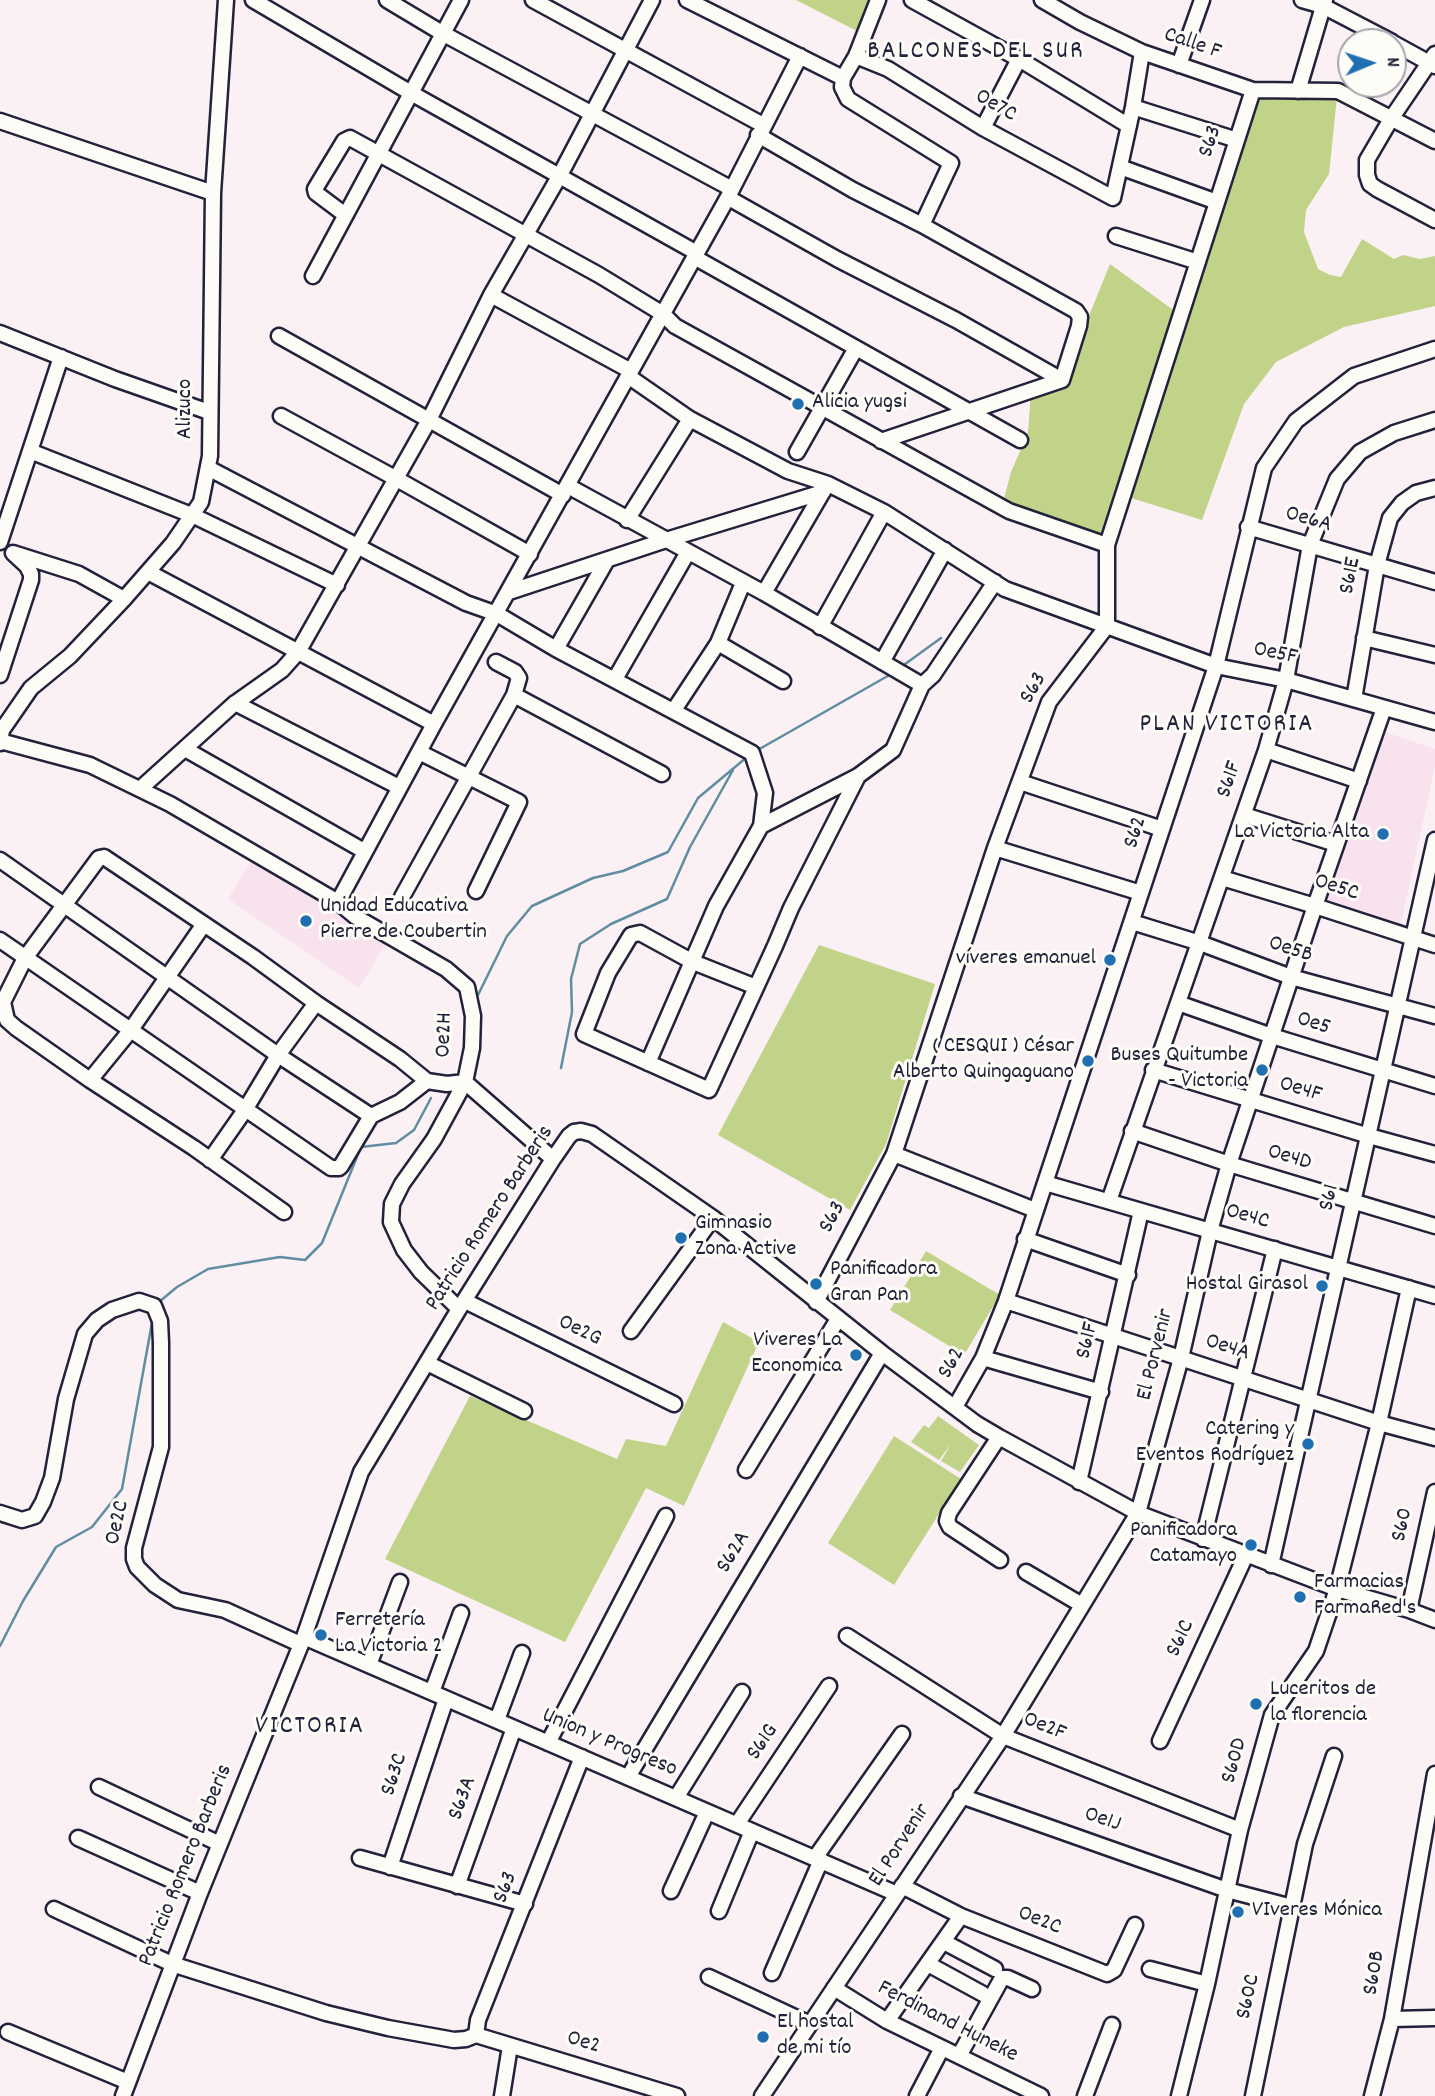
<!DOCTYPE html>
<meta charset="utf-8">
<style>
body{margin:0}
#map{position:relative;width:1435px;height:2096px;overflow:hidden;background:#fbf0f3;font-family:Dekko,sans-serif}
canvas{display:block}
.north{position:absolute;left:1337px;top:28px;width:70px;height:70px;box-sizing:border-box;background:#fdfcf7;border:2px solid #a5a5ac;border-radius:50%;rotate:88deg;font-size:19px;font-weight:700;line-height:28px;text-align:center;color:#22223b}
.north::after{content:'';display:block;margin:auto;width:24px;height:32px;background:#1f6fb2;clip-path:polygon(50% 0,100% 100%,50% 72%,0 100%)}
</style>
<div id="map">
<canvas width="1435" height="2096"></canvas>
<div class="north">N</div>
</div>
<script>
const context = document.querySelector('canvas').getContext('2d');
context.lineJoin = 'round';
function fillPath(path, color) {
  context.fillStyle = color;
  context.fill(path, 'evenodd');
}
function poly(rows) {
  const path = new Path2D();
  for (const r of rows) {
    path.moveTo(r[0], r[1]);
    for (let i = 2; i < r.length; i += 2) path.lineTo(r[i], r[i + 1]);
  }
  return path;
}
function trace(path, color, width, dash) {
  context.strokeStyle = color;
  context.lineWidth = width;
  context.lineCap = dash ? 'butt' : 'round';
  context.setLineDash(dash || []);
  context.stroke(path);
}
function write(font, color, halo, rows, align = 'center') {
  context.font = font + ' Dekko,sans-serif';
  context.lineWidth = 6;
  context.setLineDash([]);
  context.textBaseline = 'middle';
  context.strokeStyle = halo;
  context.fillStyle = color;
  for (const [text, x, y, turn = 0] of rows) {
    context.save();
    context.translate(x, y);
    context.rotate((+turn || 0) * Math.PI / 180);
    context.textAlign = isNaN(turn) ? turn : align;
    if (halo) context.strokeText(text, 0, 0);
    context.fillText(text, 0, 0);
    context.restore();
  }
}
fillPath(poly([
 [1382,731,1435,749,1435,766,1400,928,1322,903],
 [253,858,386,943,359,988,228,899]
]), '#f8e2ee');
fillPath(poly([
 [796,0,868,0,857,31],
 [1258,96,1337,97,1329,174,1306,210,1304,232,1318,269,1330,275,1341,277,1362,239,1394,259,1403,255,1420,259,1435,256,1435,306,1344,327,1276,362,1244,404,1202,520,1128,497],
 [1110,264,1176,312,1104,539,1004,499,1011,472,1028,433,1031,391,1063,380],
 [819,945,935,984,886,1144,850,1210,718,1135],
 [926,1251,1000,1295,964,1355,890,1310],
 [723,1322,759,1342,684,1506,646,1488,565,1642,385,1559,470,1396,617,1459,626,1439,666,1446],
 [938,1416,979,1445,960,1472,941,1461,951,1444,939,1460,911,1442,924,1425,929,1428],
 [894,1436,961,1479,894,1585,828,1543]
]), '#c0d388');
trace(poly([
 [901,667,941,638],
 [756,751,893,673],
 [478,995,507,936,532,906,593,878,623,871,668,852,698,798,747,757],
 [561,1068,572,1012,571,979,580,944,611,924,667,899,690,847,733,770],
 [159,1302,177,1287,208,1269,280,1257,305,1260,322,1243,361,1147,396,1143,414,1130,431,1098],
 [0,1646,23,1601,56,1547,92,1527,122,1489,153,1317]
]), '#5f8da2', 2.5);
const minor = poly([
 [253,0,411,93,697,253],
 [387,0,442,33,732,189],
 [533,0,763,125],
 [687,0,843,78],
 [878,0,856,56,843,78,842,87,848,99,951,163,922,225],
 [912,0,1019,59,1129,126],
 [1042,0,1080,22,1142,52,1253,90,1338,91,1435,141],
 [1302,0,1323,6,1392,42],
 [1393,43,1435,66],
 [1435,54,1391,119,1367,160,1367,175,1370,184,1377,189,1435,220],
 [856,56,888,69,983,128,1113,198,1133,107,1142,52],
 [1179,65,1202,0],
 [1298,91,1325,0],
 [1133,107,1237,140],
 [0,121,213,193],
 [983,128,1019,59],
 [758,135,853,190,922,225,1076,311,1080,317,1079,326,1062,380],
 [1120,167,1217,202],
 [734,201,837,259,956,320,1062,380],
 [344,214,316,193,315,189,344,141,350,138,599,275,663,314,675,326,1009,511,1107,545],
 [1116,236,1198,262],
 [694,257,1020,440],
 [313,276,461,0],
 [491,295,631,371],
 [0,333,115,379,209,412],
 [279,336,563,495],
 [628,376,690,419,788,471,828,484,884,512,1005,589,1216,666,1286,680,1435,722],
 [281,416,395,478,530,554],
 [881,441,1062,380],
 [30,451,194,516,337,585],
 [797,452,856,348],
 [208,468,466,603,497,614,556,649,752,753,765,793,761,826],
 [568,486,764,593,922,685],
 [627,520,690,419],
 [1248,527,1435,582],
 [0,542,61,357],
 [13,553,79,574,124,599],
 [148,572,434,724],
 [509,592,666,540,823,492],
 [764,593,825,488],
 [820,627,884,512],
 [1364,638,1435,655],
 [718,643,783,681],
 [556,649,607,560],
 [882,662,945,550],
 [0,675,31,580,31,574,27,566,13,553],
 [615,679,688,552],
 [514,695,662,774],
 [1354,699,1377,565,1390,518,1402,503,1416,493,1435,488],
 [235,703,399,787],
 [674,710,718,643,743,583],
 [0,741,90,765,170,804,338,902,356,917,446,969,467,987,473,1016,472,1048,465,1082,434,1139,402,1184,392,1204,391,1222,404,1250,421,1272,459,1309],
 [0,743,2,730,31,688,70,656,124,599,173,543,201,502,210,456,213,193,226,0],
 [185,749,364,851],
 [1266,750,1359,781],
 [419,752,519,802,476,891],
 [1020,782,1162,829],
 [141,788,234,704,282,670,298,652,429,420,491,295,560,175,652,0],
 [1244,815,1336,844],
 [995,848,1141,893],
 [0,860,278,1055,371,1116,400,1102,427,1081,447,1084,465,1082,553,1159],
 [1222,878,1315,906,1435,945],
 [402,897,514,695,519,678,515,672,496,662],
 [338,902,434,724,728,197,800,56],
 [1132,922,1200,943,1291,977,1435,1016],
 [204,924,130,1031,90,1080,16,1028,7,1020,3,1002,25,958,99,858,104,857,253,957,316,1003,400,1059,427,1081],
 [0,940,331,1168,339,1168,341,1166,371,1116],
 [756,987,693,962,640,933,631,935,608,973,584,1034,709,1090,775,946,791,908,858,776],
 [1178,1003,1272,1036,1435,1086],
 [648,1063,716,906,761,826,858,776,893,750,922,685,933,675,995,582],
 [1153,1070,1369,1136,1435,1154],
 [90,1080,194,1148,284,1212],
 [1132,1131,1229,1164,1435,1226],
 [894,1154,1035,1210],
 [210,1160,245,1110,278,1055,316,1003],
 [1045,1183,1435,1296],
 [1109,1201,1266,750,1286,680,1310,545,1337,479,1360,452,1394,433,1435,420],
 [1025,1239,1128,1275],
 [465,1301,674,1404],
 [1006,1301,1379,1423,1435,1438],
 [816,1302,894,1154,995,848,1049,702,1107,626,1107,545,1253,90],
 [631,1331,713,1218],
 [983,1358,1101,1392],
 [427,1363,524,1411],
 [955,1407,983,1358,1006,1301,1216,666,1264,468,1296,421,1354,376,1435,349],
 [999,1437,949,1513,947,1521,950,1527,1000,1560],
 [746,1470,838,1319],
 [1079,1482,1141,1211],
 [0,1513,22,1520,35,1516,43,1502,52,1478,66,1399,85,1334,97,1320,112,1310,139,1301,154,1306,160,1321,161,1343,161,1447,134,1548,134,1559,137,1567,155,1585,178,1600,225,1610,300,1644],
 [1203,1539,1275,1249],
 [1271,1565,1435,840],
 [1026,1572,1082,1605],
 [1409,1610,1435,1492],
 [847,1636,1003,1736,1240,1830],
 [304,1637,897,1894],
 [369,1665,400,1582],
 [432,1692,461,1613],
 [497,1720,522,1653],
 [1160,1741,1246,1555],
 [548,1743,666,1516],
 [628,1777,882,1353],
 [99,1787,220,1844],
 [961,1796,1227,1890,1292,1907],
 [676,1798,742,1692],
 [737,1824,829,1686],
 [78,1838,200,1893],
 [360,1858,525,1904],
 [815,1858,902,1734],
 [390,1867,446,1699],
 [457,1886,514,1728],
 [902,1886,961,1916,1107,1974,1114,1970,1135,1925],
 [671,1891,707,1812],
 [54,1909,172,1964,326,2013,388,2028,454,2040,466,2039,476,2035],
 [719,1911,752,1831],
 [944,1942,995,1969],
 [928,1964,983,1994],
 [1150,1969,1207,1984],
 [772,1973,821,1860],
 [709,1977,810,2024],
 [834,1988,887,2021,1041,2096],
 [1392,2019,1435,2018],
 [887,2021,961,1916],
 [8,2032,128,2082],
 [476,2035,478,2020,582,1757],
 [476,2035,677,2096],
 [959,2056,1002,1978,1008,1978,1032,1989],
 [123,2096,200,1893,304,1637,361,1472,459,1309,553,1159,569,1136,574,1132,581,1131,592,1134,713,1218,882,1353,977,1424,999,1437,1138,1513,1337,1589,1409,1610,1435,1620],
 [502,2096,510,2046],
 [762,2096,1003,1736,1138,1513,1181,1358,1210,1231,1229,1164,1315,906,1384,708],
 [917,2096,942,2048],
 [1085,2096,1112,2025],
 [1179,2096,1207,1984,1240,1830,1272,1715,1316,1651,1337,1589,1379,1423,1409,1288],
 [1253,2096,1305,1844,1334,1756],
 [1372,2096,1392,2019,1435,1774]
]);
trace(minor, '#22223b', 19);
trace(minor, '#fdfcf7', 14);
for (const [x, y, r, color] of [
 [798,404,7,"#1f6fb2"],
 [1383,834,7,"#1f6fb2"],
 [306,921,7,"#1f6fb2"],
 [1110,960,7,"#1f6fb2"],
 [1088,1061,7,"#1f6fb2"],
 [1262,1070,7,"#1f6fb2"],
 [681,1238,7,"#1f6fb2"],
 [816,1284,7,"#1f6fb2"],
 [1322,1286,7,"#1f6fb2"],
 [856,1355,7,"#1f6fb2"],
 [1308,1444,7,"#1f6fb2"],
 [1251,1545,7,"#1f6fb2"],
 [1300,1597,7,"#1f6fb2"],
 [321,1635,7,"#1f6fb2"],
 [1256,1704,7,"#1f6fb2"],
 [1238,1912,7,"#1f6fb2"],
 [763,2037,7,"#1f6fb2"]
]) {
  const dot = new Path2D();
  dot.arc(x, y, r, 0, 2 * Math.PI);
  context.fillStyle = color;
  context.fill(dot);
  trace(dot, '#fdfcf7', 2.5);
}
write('23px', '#22223b', '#fdfcf7', [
 ["Calle F",1192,45,19],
 ["Oe7C",995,107,30],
 ["S63",1212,142,-72],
 ["Alizuco",187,409,-90],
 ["Oe6A",1308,521,16],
 ["S61E",1352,576,-79],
 ["Oe5F",1275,655,12],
 ["S63",1035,689,-60],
 ["S61F",1231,780,-71],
 ["S62",1137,833,-72],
 ["Oe5C",1336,889,18],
 ["Oe5B",1290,951,18],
 ["Oe5",1313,1025,18],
 ["Oe2H",446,1035,-88],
 ["Oe4F",1300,1091,17],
 ["Oe4D",1289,1159,17],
 ["S61",1331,1198,-77],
 ["S63",834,1218,-62],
 ["Oe4C",1247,1218,16],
 ["Patricio Romero Barberis",491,1219,-57],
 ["Oe2G",579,1332,26],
 ["S61F",1089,1341,-77],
 ["Oe4A",1227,1349,18],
 ["El Porvenir",1157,1355,-76],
 ["S62",953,1364,-61],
 ["Oe2C",119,1523,-77],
 ["S60",1404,1525,-78],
 ["S62A",735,1553,-59],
 ["S61C",1182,1639,-65],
 ["Oe2F",1044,1728,22],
 ["S61G",764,1743,-56],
 ["Union y Progreso",609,1744,23],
 ["S60D",1236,1761,-75],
 ["S63C",396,1775,-72],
 ["S63A",464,1799,-70],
 ["Oe1J",1102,1821,19],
 ["El Porvenir",901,1846,-57],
 ["Patricio Romero Barberis",187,1866,-68],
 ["S63",507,1888,-69],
 ["Oe2C",1039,1922,22],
 ["S60B",1376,1973,-80],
 ["S60C",1250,1997,-78],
 ["Ferdinand Huneke",947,2023,27],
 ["Oe2",583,2044,17]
]);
write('23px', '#22223b', '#fdfcf7', [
 ["Alicia yugsi",812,404],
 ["La Victoria Alta",1369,834,"right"],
 ["Unidad Educativa",320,908],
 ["Pierre de Coubertin",320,934],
 ["víveres emanuel",1096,960,"right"],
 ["( CESQUI ) César",1074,1048,"right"],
 ["Alberto Quingaguano",1074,1074,"right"],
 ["Buses Quitumbe",1248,1057,"right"],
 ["- Victoria",1248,1083,"right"],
 ["Gimnasio",695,1225],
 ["Zona Active",695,1251],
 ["Panificadora",830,1271],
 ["Gran Pan",830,1297],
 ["Hostal Girasol",1308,1286,"right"],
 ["Viveres La",842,1342,"right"],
 ["Economica",842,1368,"right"],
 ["Catering y",1294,1431,"right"],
 ["Eventos Rodríguez",1294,1457,"right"],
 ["Panificadora",1237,1532,"right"],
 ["Catamayo",1237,1558,"right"],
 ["Farmacias",1314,1584],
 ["FarmaRed's",1314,1610],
 ["Ferretería",335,1622],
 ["La Victoria 2",335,1648],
 ["Luceritos de",1270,1691],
 ["la florencia",1270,1717],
 ["VIveres Mónica",1252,1912],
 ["El hostal",777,2024],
 ["de mi tío",777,2050]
], 'left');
context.letterSpacing = '2px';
write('26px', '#22223b', '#fdfcf7', [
 ["BALCONES DEL SUR",976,53],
 ["PLAN VICTORIA",1227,726],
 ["VICTORIA",310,1728]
]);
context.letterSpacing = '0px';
</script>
